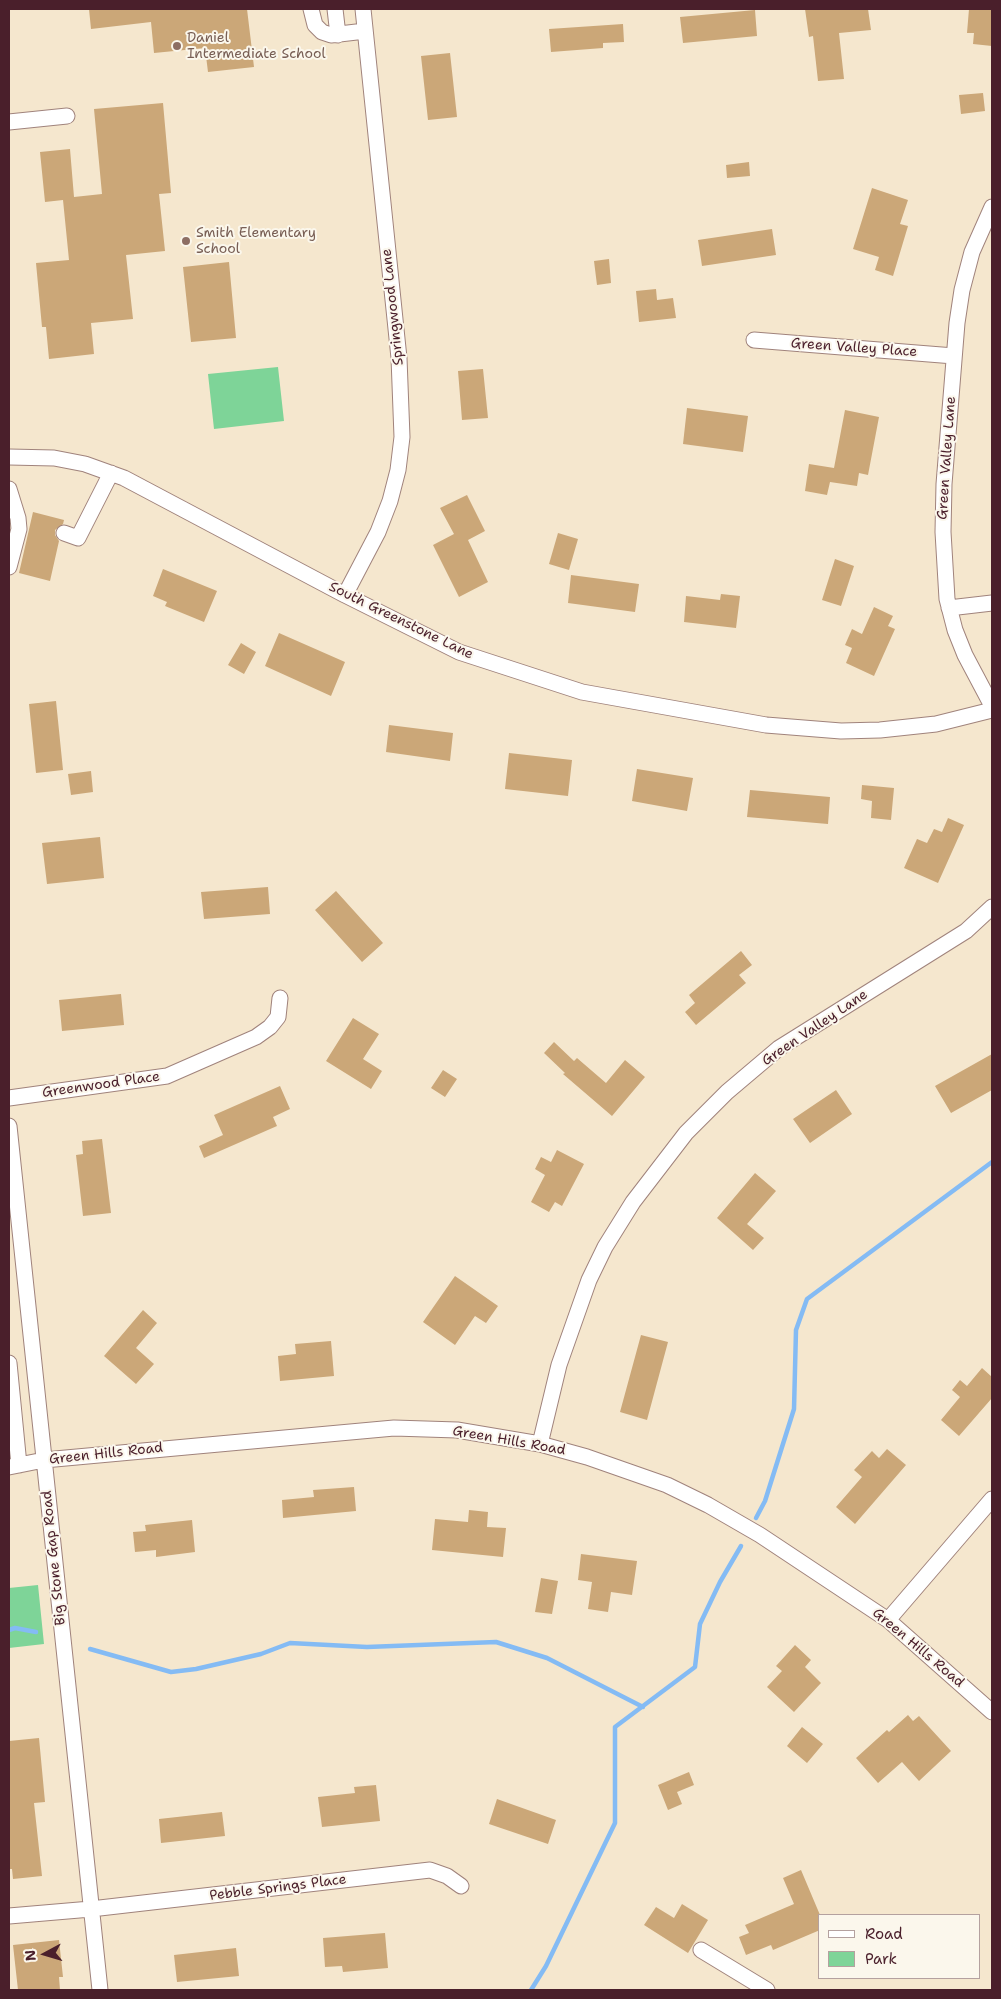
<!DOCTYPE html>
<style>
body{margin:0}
#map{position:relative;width:1001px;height:1999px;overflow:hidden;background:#f5e7ce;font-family:"Shantell Sans",sans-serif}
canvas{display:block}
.frame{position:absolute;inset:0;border:10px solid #4a1f2b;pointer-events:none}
.legend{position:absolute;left:818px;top:1914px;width:162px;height:65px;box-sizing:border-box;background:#fbf7ec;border:1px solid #b4a19f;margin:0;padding:6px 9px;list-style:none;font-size:15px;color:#4a1f2b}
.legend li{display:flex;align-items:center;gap:10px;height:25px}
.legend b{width:25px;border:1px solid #b4a19f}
.north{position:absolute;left:20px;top:1929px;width:50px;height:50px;-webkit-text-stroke:4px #fbf7ec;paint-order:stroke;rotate:264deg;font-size:14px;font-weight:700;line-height:20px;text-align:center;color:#4a1f2b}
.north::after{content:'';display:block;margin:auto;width:18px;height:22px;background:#4a1f2b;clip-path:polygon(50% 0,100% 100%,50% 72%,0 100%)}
</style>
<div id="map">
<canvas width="1001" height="1999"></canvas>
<div class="frame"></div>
<ul class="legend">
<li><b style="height:6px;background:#fff"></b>Road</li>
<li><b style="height:14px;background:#7ed498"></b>Park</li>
</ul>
<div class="north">N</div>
</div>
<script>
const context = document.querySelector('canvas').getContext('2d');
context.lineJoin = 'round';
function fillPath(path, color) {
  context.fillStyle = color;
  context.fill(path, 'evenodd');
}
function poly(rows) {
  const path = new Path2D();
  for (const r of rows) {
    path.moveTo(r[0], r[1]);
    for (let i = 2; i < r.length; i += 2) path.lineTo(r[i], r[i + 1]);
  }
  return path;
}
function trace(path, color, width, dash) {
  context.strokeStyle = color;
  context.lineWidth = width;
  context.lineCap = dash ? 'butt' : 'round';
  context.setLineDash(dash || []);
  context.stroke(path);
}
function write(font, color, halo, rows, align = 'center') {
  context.font = font + ' "Shantell Sans",sans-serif';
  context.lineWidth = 4;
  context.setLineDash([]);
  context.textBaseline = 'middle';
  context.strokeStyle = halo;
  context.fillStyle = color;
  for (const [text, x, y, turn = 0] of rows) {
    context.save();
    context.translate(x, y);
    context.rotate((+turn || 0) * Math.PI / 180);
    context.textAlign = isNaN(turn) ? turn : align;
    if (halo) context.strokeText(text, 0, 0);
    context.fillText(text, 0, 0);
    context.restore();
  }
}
fillPath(poly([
 [278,367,284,421,214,429,208,374],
 [38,1585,44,1644,9,1648,9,1588]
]), '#7ed498');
trace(poly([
 [756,1518,765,1501,794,1409,796,1330,807,1299,992,1162],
 [9,1630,15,1628,36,1632],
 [90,1649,171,1672,196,1669,261,1654,290,1643,367,1647,496,1642,547,1658,643,1707],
 [531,1990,546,1966,615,1823,615,1727,695,1667,700,1624,720,1582,741,1546]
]), '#84bbf4', 4.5);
fillPath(poly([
 [89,9,247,9,254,67,208,72,205,48,154,53,151,22,91,29],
 [805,9,868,9,871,30,839,33,844,79,818,81,813,36,809,37],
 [969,9,992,9,992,46,973,44,974,33,967,33],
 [755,10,757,36,683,43,680,17],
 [623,24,624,42,603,43,603,48,551,52,549,29],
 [450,53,457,117,428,120,421,56],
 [983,93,985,111,961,114,959,95],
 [163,103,171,193,159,194,165,251,126,255,133,319,91,323,94,354,49,359,46,327,42,327,36,263,69,260,63,200,45,202,40,152,70,149,74,197,102,194,94,109],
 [749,162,750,176,727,178,726,165],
 [872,188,908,200,900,224,908,226,893,276,875,270,879,257,853,249],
 [772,229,776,255,702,266,698,240],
 [609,259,611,283,597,285,594,261],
 [229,262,236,338,191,342,183,267],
 [656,289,657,300,673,298,676,318,639,322,636,291],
 [483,369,488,418,462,420,458,371],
 [687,408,748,416,743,452,683,444],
 [845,410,879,417,868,475,859,473,857,486,830,482,827,495,805,491,809,464,834,468],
 [467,495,485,531,468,540,488,582,459,597,433,545,454,534,440,508],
 [33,512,64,520,63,524,55,530,55,535,59,541,50,581,19,573],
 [558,533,578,539,569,570,549,564],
 [835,559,854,566,841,606,822,600],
 [163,569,217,591,204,622,165,606,167,602,153,596],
 [571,575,639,584,635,612,568,603],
 [721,594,740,596,736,628,684,622,686,596,720,600],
 [874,607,893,616,888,626,895,629,874,676,846,663,852,648,845,645,852,629,862,634],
 [279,633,345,662,331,696,265,666],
 [241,643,256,652,244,674,228,665],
 [56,701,63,770,36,773,29,704],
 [389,725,453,733,450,761,386,752],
 [509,753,572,760,568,796,505,789],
 [637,769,693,778,687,811,632,801],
 [91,771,93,792,71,795,68,774],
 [862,785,894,788,891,820,871,818,872,801,861,799],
 [750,790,830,797,828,824,747,817],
 [948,818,964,825,938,883,904,868,917,839,927,843,934,829,942,832],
 [100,837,104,878,47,884,42,843],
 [268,887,270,914,204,919,201,892],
 [336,891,383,943,362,962,315,910],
 [741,951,752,965,739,975,746,983,696,1025,685,1012,695,1003,689,995],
 [121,994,124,1025,62,1031,59,1000],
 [353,1018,379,1034,363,1059,382,1071,371,1089,326,1061],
 [554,1042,574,1061,577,1058,606,1083,625,1060,645,1077,612,1116,563,1074,565,1073,544,1053],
 [992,1054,992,1090,951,1113,935,1086],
 [443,1070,457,1079,445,1097,431,1088],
 [280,1086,290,1109,273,1117,277,1126,204,1158,199,1146,223,1135,214,1115],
 [836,1090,852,1114,810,1143,793,1119],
 [102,1139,111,1213,83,1216,76,1155,83,1154,82,1141],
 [557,1150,584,1164,562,1206,555,1202,549,1212,531,1202,545,1175,535,1169,541,1157,551,1162],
 [755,1173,776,1191,747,1224,764,1238,753,1250,717,1218],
 [455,1276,498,1306,486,1323,475,1316,455,1345,423,1322],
 [143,1310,157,1323,136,1348,154,1364,136,1384,104,1356],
 [641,1335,668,1342,647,1420,620,1412],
 [331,1341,334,1376,280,1381,278,1356,296,1354,295,1344],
 [982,1368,992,1377,992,1398,959,1436,941,1420,960,1397,952,1390,960,1380,967,1386],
 [887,1449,906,1465,855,1524,836,1507,862,1477,854,1470,872,1451,879,1458],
 [354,1487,356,1511,283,1518,282,1500,314,1497,313,1490],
 [469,1510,488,1512,487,1527,506,1528,503,1557,432,1550,435,1519,468,1522],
 [192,1520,195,1552,156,1557,156,1550,135,1552,133,1532,146,1531,145,1525],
 [581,1554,637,1561,632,1595,611,1592,608,1612,588,1609,592,1582,578,1580],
 [541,1578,558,1581,552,1614,535,1612],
 [795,1645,811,1660,805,1667,821,1683,794,1712,767,1687,782,1671,776,1666],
 [908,1715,913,1721,919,1716,951,1751,919,1781,902,1762,878,1783,856,1758,887,1730,889,1732],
 [802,1727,823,1744,807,1763,787,1746],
 [39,1738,45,1802,34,1803,42,1876,13,1879,12,1869,9,1869,9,1741],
 [689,1772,694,1785,677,1792,682,1804,668,1810,658,1785],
 [376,1785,380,1821,322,1827,318,1797,355,1793,354,1787],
 [497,1799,556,1820,548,1844,489,1824],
 [222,1812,225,1836,161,1843,159,1819],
 [801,1870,820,1915,820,1930,773,1950,771,1945,746,1955,739,1937,749,1933,745,1925,794,1904,783,1878],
 [682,1904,708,1920,688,1953,644,1925,656,1907,674,1918],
 [385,1933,388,1968,343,1972,342,1966,325,1967,323,1938],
 [59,1940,63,1977,59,1977,60,1990,18,1990,13,1945],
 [236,1948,239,1976,177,1982,174,1955]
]), '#cba778');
const minor = poly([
 [311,9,315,25,322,32,331,35,365,31],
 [335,9,338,35],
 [9,122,67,116],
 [992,207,972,252,962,290,957,323,944,484,943,532,947,599,955,630,965,655,992,706],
 [754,340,954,356],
 [9,457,54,458,85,464,124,478,345,595,459,652,582,692,766,725,841,731,880,730,936,724,992,710],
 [9,489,18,518,19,529,9,567],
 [64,533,78,538,111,473],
 [345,595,378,532,390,501,398,470,402,437,399,358,363,9],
 [949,608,992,603],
 [9,1098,167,1076,256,1037,270,1027,278,1017,280,998],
 [9,1126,100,1990],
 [9,1363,19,1465],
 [540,1444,559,1365,589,1280,605,1247,633,1202,686,1133,727,1092,779,1048,966,931,992,907],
 [9,1467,44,1460,394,1428,457,1430,540,1444,587,1457,667,1485,708,1505,760,1535,888,1620,992,1712],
 [888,1620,992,1499],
 [9,1916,91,1909,430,1870,447,1876,461,1886],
 [701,1950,767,1990]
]);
trace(minor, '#a0837c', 17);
trace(minor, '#fff', 15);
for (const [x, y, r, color] of [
 [177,46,5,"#8d6e63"],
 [186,241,5,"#8d6e63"]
]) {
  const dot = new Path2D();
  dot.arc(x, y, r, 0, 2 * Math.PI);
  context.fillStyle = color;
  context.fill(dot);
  trace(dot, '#fbf7ec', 2);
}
write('14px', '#785e54', '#fbf7ec', [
 ["Daniel",187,38],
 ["Intermediate School",187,54],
 ["Smith Elementary",196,233],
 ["School",196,249]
], 'left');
write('14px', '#4a1f2b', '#fbf7ec', [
 ["Springwood Lane",393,307,-96],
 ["Green Valley Place",854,348,4],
 ["Green Valley Lane",947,458,-86],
 ["South Greenstone Lane",401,621,26],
 ["Green Valley Lane",815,1028,-34],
 ["Greenwood Place",101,1085,-8],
 ["Green Hills Road",509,1441,10],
 ["Green Hills Road",106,1454,-6],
 ["Big Stone Gap Road",54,1558,-96],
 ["Green Hills Road",918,1648,40],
 ["Pebble Springs Place",278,1888,-7]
]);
</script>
